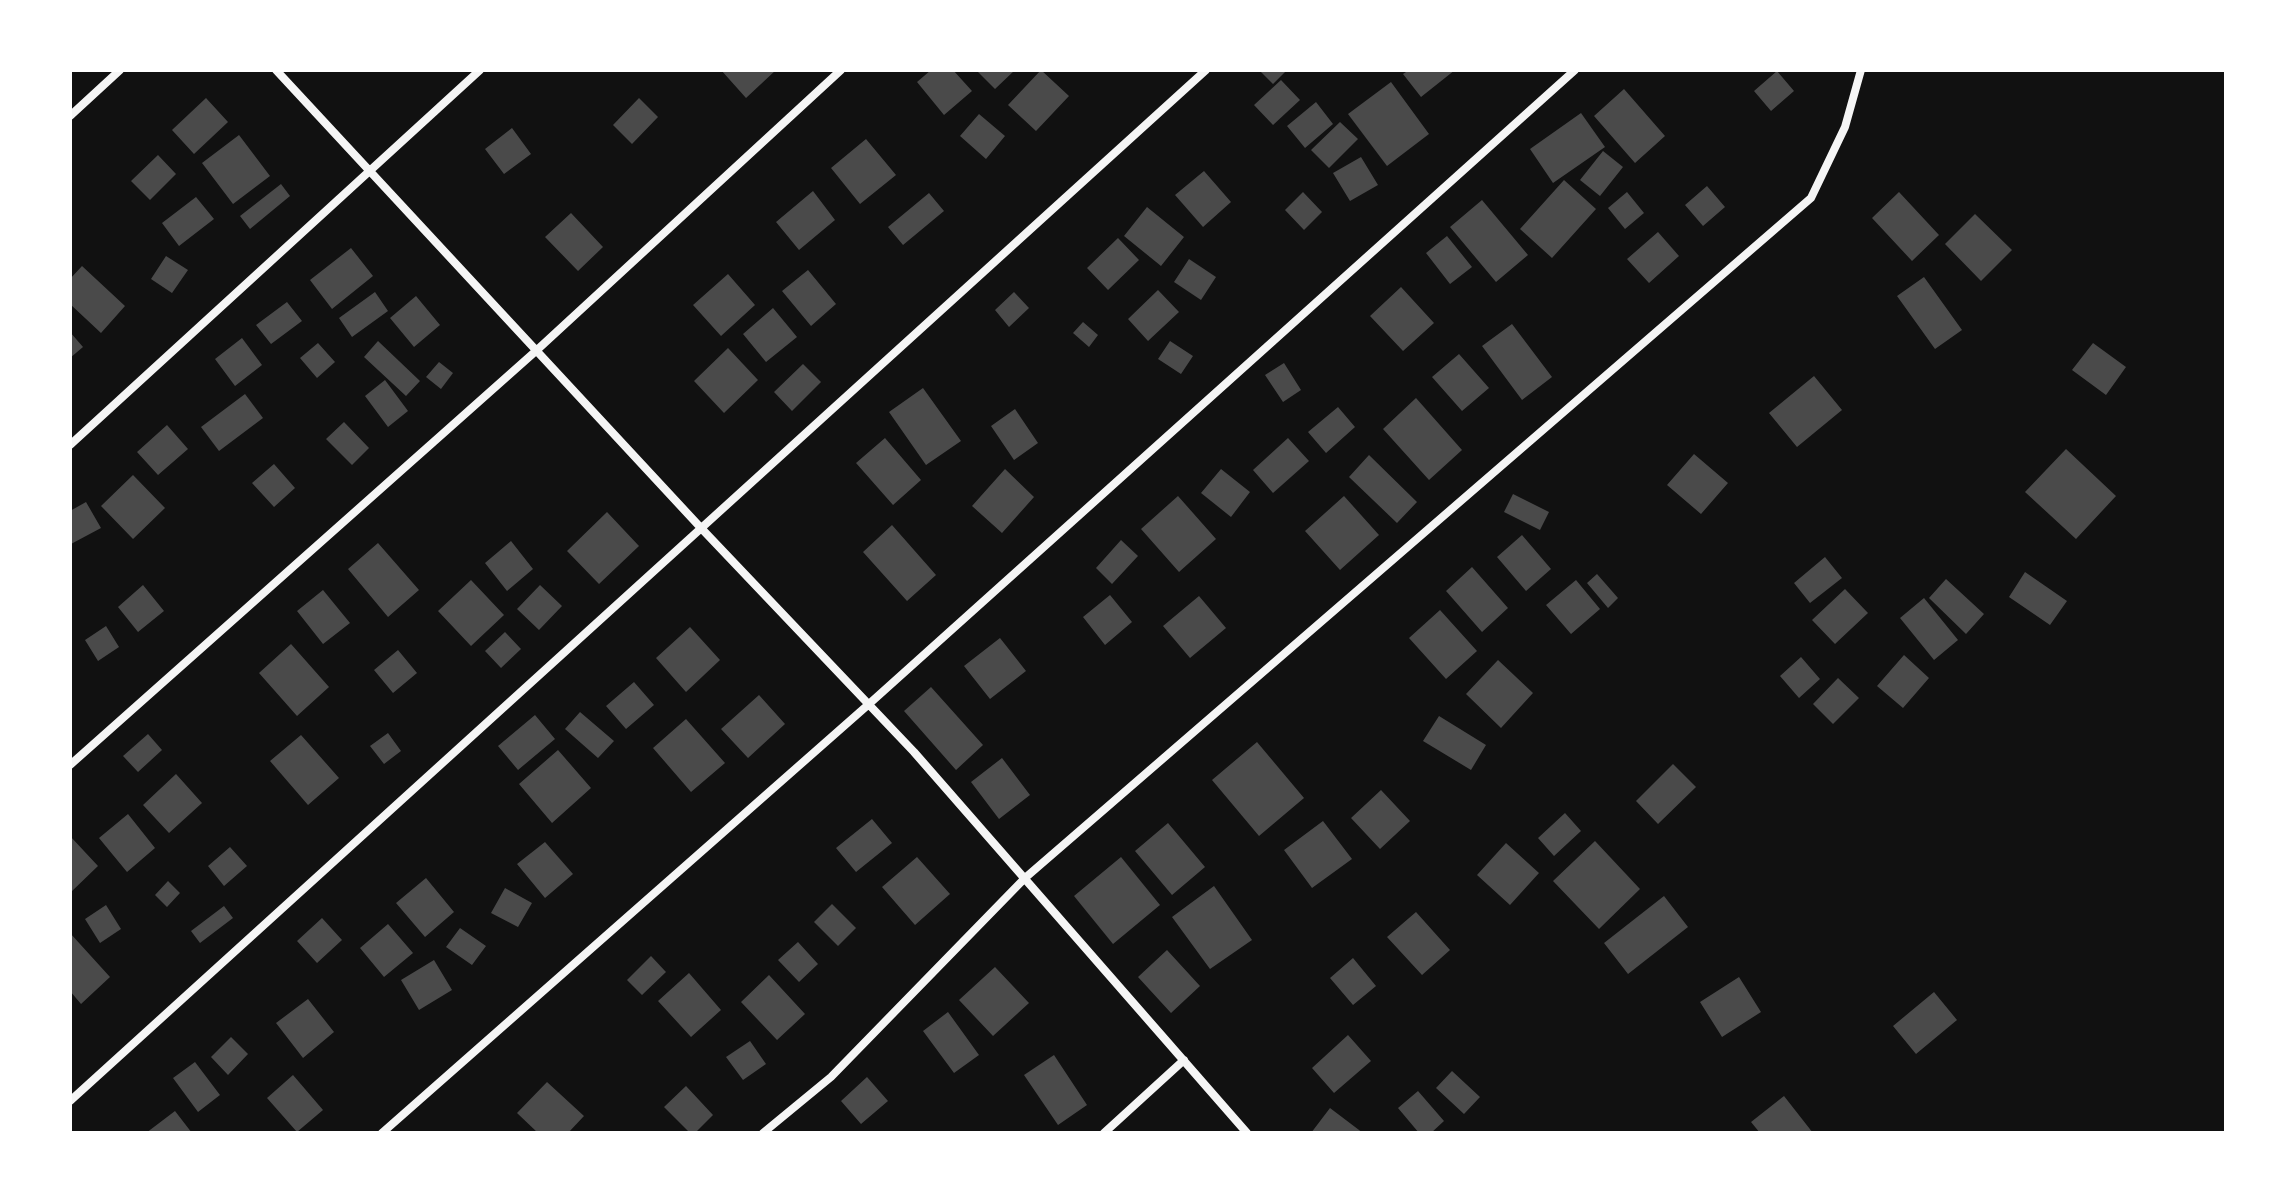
<!DOCTYPE html>
<style>
body{margin:0}
#map{position:relative;width:2296px;height:1203px;overflow:hidden;background:#111;font-family:"PT Sans Narrow",sans-serif}
canvas{display:block}
.frame{position:absolute;inset:0;border:72px solid #fff;pointer-events:none}
</style>
<div id="map">
<canvas width="2296" height="1203"></canvas>
<div class="frame"></div>
</div>
<script>
const context = document.querySelector('canvas').getContext('2d');
context.lineJoin = 'round';
function fillPath(path, color) {
  context.fillStyle = color;
  context.fill(path, 'evenodd');
}
function poly(rows) {
  const path = new Path2D();
  for (const r of rows) {
    path.moveTo(r[0], r[1]);
    for (let i = 2; i < r.length; i += 2) path.lineTo(r[i], r[i + 1]);
  }
  return path;
}
function trace(path, color, width, dash) {
  context.strokeStyle = color;
  context.lineWidth = width;
  context.lineCap = dash ? 'butt' : 'round';
  context.setLineDash(dash || []);
  context.stroke(path);
}
fillPath(poly([
 [721,70,776,70,746,98],
 [931,70,953,70,972,91,944,115,917,82],
 [976,70,1015,70,995,89],
 [1041,70,1069,96,1036,131,1008,105],
 [1259,70,1287,70,1273,84],
 [1409,70,1455,70,1421,97,1403,74],
 [1777,71,1794,91,1771,111,1754,91],
 [1281,80,1300,100,1273,125,1254,105],
 [1391,82,1429,134,1387,166,1348,114],
 [1624,89,1665,136,1635,163,1594,116],
 [206,98,228,122,194,154,172,130],
 [639,98,658,117,632,144,613,125],
 [1316,102,1333,124,1305,148,1287,126],
 [1581,113,1605,147,1553,183,1530,149],
 [979,114,1005,136,986,159,960,136],
 [1340,122,1358,139,1329,168,1311,150],
 [512,128,531,154,504,174,485,149],
 [239,135,270,176,233,204,202,163],
 [866,139,896,175,860,204,831,168],
 [1603,151,1623,167,1600,196,1580,180],
 [158,155,176,174,150,200,131,181],
 [1361,157,1378,185,1350,201,1333,173],
 [1204,171,1231,202,1203,227,1175,195],
 [1564,180,1596,209,1552,258,1520,229],
 [281,184,290,196,250,229,240,216],
 [1707,186,1725,207,1703,226,1685,205],
 [813,191,835,220,799,250,776,222],
 [1303,192,1322,212,1304,230,1285,210],
 [1627,192,1644,213,1625,229,1608,208],
 [1899,192,1939,235,1912,261,1872,218],
 [929,193,944,211,903,245,888,227],
 [196,197,214,219,179,246,162,223],
 [1482,200,1528,255,1496,282,1450,227],
 [1147,207,1184,237,1161,266,1124,236],
 [571,213,603,247,578,271,545,237],
 [1975,214,2012,250,1981,281,1945,244],
 [1658,232,1679,256,1649,283,1627,259],
 [1447,236,1472,267,1450,284,1426,253],
 [1118,238,1139,260,1108,290,1087,268],
 [351,248,373,276,332,309,310,280],
 [166,256,188,270,172,293,151,279],
 [1189,259,1216,277,1201,300,1174,282],
 [82,266,125,306,101,333,70,304,70,279],
 [808,270,836,304,811,326,782,291],
 [728,274,755,305,721,336,693,305],
 [1924,277,1962,330,1935,349,1897,296],
 [1401,287,1434,323,1403,351,1370,316],
 [1158,290,1179,312,1148,341,1128,319],
 [375,292,388,311,352,337,339,318],
 [1014,292,1029,308,1009,327,995,310],
 [416,296,440,325,414,347,390,318],
 [287,302,302,321,271,344,256,325],
 [773,308,797,337,766,362,743,334],
 [1083,322,1098,335,1089,347,1073,333],
 [1512,324,1552,377,1522,400,1482,346],
 [70,332,83,347,70,358],
 [242,338,262,365,235,386,215,359],
 [378,341,420,381,406,396,364,357],
 [1170,341,1193,356,1181,374,1158,359],
 [318,343,335,362,317,378,300,358],
 [2093,343,2126,367,2106,395,2072,370],
 [728,348,758,380,724,413,694,381],
 [1459,354,1489,388,1462,411,1432,377],
 [439,362,453,373,441,389,426,377],
 [1284,363,1301,390,1283,402,1265,375],
 [803,364,821,382,792,411,774,392],
 [1814,376,1842,410,1797,447,1769,413],
 [385,380,408,411,388,427,365,396],
 [923,388,961,441,926,465,889,412],
 [245,394,263,418,219,451,201,427],
 [1416,398,1462,450,1429,480,1383,429],
 [1338,407,1355,427,1326,453,1308,432],
 [1015,409,1038,443,1014,460,991,426],
 [344,422,369,448,352,465,326,439],
 [167,425,188,449,158,475,137,452],
 [885,438,921,480,893,505,856,463],
 [1288,438,1309,461,1273,493,1253,470],
 [2066,449,2116,496,2076,539,2025,492],
 [1694,454,1728,483,1701,514,1667,485],
 [1369,455,1417,502,1397,523,1349,477],
 [274,464,295,488,274,507,252,483],
 [1005,469,1034,497,1002,533,972,506],
 [1221,469,1250,492,1231,517,1201,493],
 [133,475,165,508,133,539,101,506],
 [1513,494,1549,512,1540,530,1504,512],
 [1178,496,1216,539,1179,572,1141,529],
 [1344,496,1379,535,1340,570,1305,531],
 [86,502,101,528,71,544,70,511],
 [607,512,639,546,599,584,567,551],
 [892,525,936,575,907,601,863,552],
 [1522,535,1551,569,1526,591,1497,557],
 [1121,540,1138,556,1112,584,1096,568],
 [511,541,533,569,507,591,485,563],
 [378,543,419,590,388,617,348,569],
 [1825,557,1842,578,1810,603,1794,583],
 [1472,567,1508,608,1482,632,1446,591],
 [2025,572,2067,601,2050,625,2009,597],
 [1597,574,1618,598,1608,608,1587,583],
 [1946,579,1984,614,1966,634,1929,598],
 [471,580,504,615,471,646,438,611],
 [1576,580,1600,609,1571,634,1546,605],
 [143,585,164,611,138,632,118,607],
 [540,585,562,606,539,630,517,609],
 [1845,589,1868,613,1835,644,1812,620],
 [323,590,350,623,323,644,297,611],
 [1110,595,1132,622,1105,645,1083,617],
 [1199,596,1226,628,1190,658,1163,626],
 [1924,598,1958,640,1934,660,1900,618],
 [1440,610,1477,651,1446,679,1409,638],
 [106,626,119,647,98,661,85,640],
 [690,627,720,660,686,692,656,658],
 [505,632,521,649,501,668,485,651],
 [1000,638,1026,671,990,699,964,666],
 [291,644,329,687,297,716,259,673],
 [398,650,417,673,393,693,374,670],
 [1904,655,1929,678,1903,708,1877,686],
 [1801,657,1820,679,1799,698,1780,676],
 [1498,660,1533,693,1501,728,1466,694],
 [1838,678,1859,698,1833,724,1813,704],
 [634,682,654,705,626,729,606,706],
 [931,687,983,745,956,770,904,711],
 [759,695,785,724,748,758,721,729],
 [580,712,614,741,598,758,565,729],
 [535,715,555,739,518,770,498,746],
 [1439,716,1486,745,1471,770,1423,741],
 [686,719,725,763,691,792,653,748],
 [388,733,401,751,384,764,370,746],
 [148,734,162,750,138,772,123,756],
 [301,735,339,778,308,805,270,761],
 [1257,742,1304,798,1259,836,1212,780],
 [558,750,591,788,552,823,519,784],
 [1002,758,1030,795,999,819,971,782],
 [1673,764,1696,787,1658,824,1636,801],
 [176,774,202,803,169,833,143,805],
 [1381,790,1410,821,1380,849,1351,818],
 [1565,813,1581,831,1554,856,1538,838],
 [128,814,155,848,127,872,99,838],
 [872,819,892,843,856,872,836,848],
 [1323,821,1352,859,1312,888,1284,850],
 [1168,823,1205,867,1172,895,1135,851],
 [70,836,98,866,70,893],
 [1595,841,1640,889,1599,929,1553,881],
 [545,842,573,874,545,898,517,864],
 [1506,843,1539,873,1510,905,1477,875],
 [230,847,247,866,224,886,208,866],
 [917,857,950,894,915,925,882,887],
 [1121,857,1160,905,1113,944,1074,896],
 [426,878,454,912,425,937,396,903],
 [168,881,180,893,167,907,155,895],
 [1214,886,1252,940,1210,969,1172,917],
 [505,888,532,903,518,927,491,913],
 [1664,896,1688,927,1628,974,1604,943],
 [832,904,856,928,838,946,814,922],
 [106,905,121,929,100,943,85,919],
 [224,906,233,918,200,943,191,931],
 [1416,912,1450,950,1422,975,1387,937],
 [322,918,342,940,317,963,297,941],
 [388,924,413,953,384,977,360,948],
 [460,928,486,946,472,965,446,947],
 [70,933,110,977,81,1004,70,991],
 [798,942,818,964,799,982,778,960],
 [1167,950,1200,986,1171,1013,1138,977],
 [651,956,666,972,642,995,627,980],
 [1353,958,1376,986,1353,1005,1330,978],
 [434,960,452,990,419,1010,401,980],
 [995,967,1029,1003,993,1036,959,1000],
 [689,973,721,1010,691,1037,658,1001],
 [769,975,805,1014,777,1040,741,1002],
 [1739,977,1761,1012,1722,1037,1700,1002],
 [1934,992,1957,1020,1916,1054,1893,1026],
 [308,999,334,1032,303,1058,276,1023],
 [948,1012,979,1055,954,1073,923,1031],
 [1348,1035,1371,1061,1334,1093,1312,1068],
 [231,1037,248,1054,228,1075,211,1057],
 [750,1041,766,1064,743,1080,726,1057],
 [1054,1055,1087,1105,1058,1125,1024,1075],
 [195,1062,220,1095,198,1112,173,1078],
 [1452,1071,1480,1097,1464,1114,1436,1088],
 [293,1075,323,1110,297,1132,267,1098],
 [867,1077,888,1101,861,1124,841,1101],
 [547,1082,584,1116,568,1133,538,1133,517,1113],
 [686,1086,713,1115,695,1133,690,1133,664,1107],
 [1418,1091,1444,1121,1431,1133,1419,1133,1398,1108],
 [1784,1096,1813,1133,1760,1133,1751,1122],
 [1330,1108,1363,1133,1311,1133],
 [175,1111,192,1133,146,1133]
]), '#4a4a4a');
trace(poly([
 [276,70,701,528,914,752,1247,1133],
 [70,116,120,70],
 [70,445,480,70],
 [70,765,537,350,841,70],
 [70,1101,1206,70],
 [382,1133,869,704,1575,70],
 [763,1133,831,1077,1025,878,1811,198,1845,127,1861,70],
 [1104,1133,1184,1060]
]), '#f5f5f5', 8);
</script>
